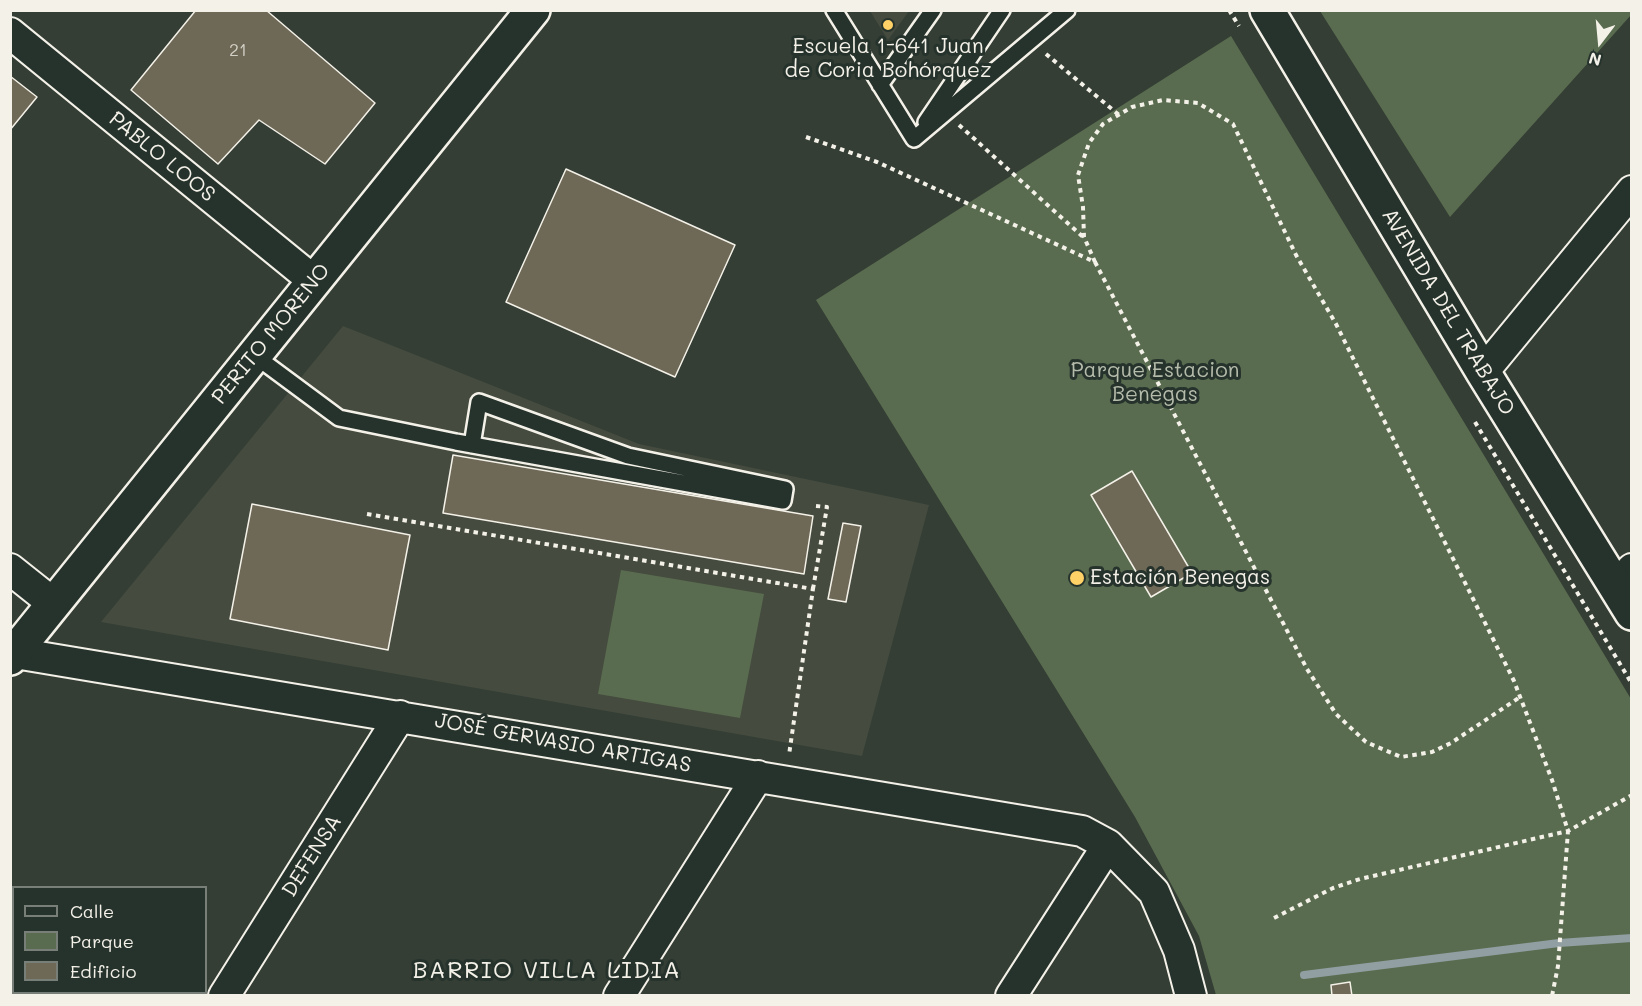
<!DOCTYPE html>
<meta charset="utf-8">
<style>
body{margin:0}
#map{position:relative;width:1642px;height:1006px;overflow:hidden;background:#343e35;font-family:Mali,sans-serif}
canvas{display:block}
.frame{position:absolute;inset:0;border:12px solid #f4f1e8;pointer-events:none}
.legend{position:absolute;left:12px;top:886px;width:195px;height:108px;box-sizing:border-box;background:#26332d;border:2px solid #787f78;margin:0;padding:8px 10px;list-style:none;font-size:18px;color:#f4f1e8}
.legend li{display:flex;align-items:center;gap:12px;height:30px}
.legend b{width:30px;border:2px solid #787f78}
.north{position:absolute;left:1570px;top:12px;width:60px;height:60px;-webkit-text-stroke:4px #26332d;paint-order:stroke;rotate:196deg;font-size:16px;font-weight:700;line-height:24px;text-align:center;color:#f4f1e8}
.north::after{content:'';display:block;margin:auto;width:21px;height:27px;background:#f4f1e8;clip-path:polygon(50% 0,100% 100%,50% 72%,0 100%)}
</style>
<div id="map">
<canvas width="1642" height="1006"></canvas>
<div class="frame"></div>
<ul class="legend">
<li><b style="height:8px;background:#26332d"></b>Calle</li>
<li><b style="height:16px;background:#596c4f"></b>Parque</li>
<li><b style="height:16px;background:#6e6856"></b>Edificio</li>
</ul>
<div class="north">N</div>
</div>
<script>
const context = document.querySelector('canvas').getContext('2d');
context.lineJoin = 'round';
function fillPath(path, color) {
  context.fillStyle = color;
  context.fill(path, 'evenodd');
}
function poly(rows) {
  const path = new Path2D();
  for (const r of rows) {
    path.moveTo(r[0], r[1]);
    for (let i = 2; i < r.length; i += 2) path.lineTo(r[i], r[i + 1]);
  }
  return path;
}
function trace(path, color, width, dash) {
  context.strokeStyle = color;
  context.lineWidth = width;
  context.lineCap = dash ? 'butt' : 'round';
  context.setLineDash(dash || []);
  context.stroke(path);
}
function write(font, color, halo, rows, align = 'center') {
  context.font = font + ' Mali,sans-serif';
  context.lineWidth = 6;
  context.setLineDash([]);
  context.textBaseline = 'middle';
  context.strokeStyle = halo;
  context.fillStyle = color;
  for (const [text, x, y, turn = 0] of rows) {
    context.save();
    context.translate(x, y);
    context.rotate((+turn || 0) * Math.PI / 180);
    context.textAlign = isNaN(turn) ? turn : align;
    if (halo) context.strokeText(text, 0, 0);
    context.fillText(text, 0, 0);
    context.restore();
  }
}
fillPath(poly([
 [870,11,909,11,888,40],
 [343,326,639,444,929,505,862,756,101,622]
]), '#454b3f');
fillPath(poly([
 [1631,10,1631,15,1450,217,1320,11],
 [1231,36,1631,699,1631,995,1216,995,1199,936,1135,817,816,300],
 [621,570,764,594,740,718,598,694]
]), '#596c4f');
trace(poly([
 [1304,975,1559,943,1632,938]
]), '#919ea2', 8);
const building = poly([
 [196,10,266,10,375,103,325,164,259,120,218,164,131,90,196,10],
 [10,76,37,97,10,130,10,76],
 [566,169,735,245,675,377,506,302,566,169],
 [453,455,813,516,804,574,443,513,453,455],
 [1132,471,1192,573,1151,597,1091,495,1132,471],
 [252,504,410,535,388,650,230,619,252,504],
 [843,523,861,526,846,602,828,599,843,523],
 [1350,982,1352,996,1332,996,1331,985,1350,982]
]);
fillPath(building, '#6e6856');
trace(building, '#f4f1e8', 1.5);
const lane = poly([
 [834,10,914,139,1067,10],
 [880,85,933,10],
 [926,122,1002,10],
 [254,355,339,418,456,442,783,501,785,489,628,456,479,402,472,445]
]);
const street = poly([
 [10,33,314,281],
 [1483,372,1632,191],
 [10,569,54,604],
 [1616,588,1632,569],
 [15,653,1082,831,1108,845,1154,892,1179,950,1191,996],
 [224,996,400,716],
 [619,996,758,776],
 [1011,996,1108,845]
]);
const secondary = poly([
 [1267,10,1483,372,1632,613],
 [10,658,533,10]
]);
trace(lane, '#f4f1e8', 20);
trace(street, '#f4f1e8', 34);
trace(secondary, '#f4f1e8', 38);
trace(poly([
 [1229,10,1239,26],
 [1046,54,1119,115],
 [959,125,1083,237],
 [806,137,877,162,1095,262,1084,237,1083,207,1078,175,1089,143,1103,124,1132,107,1163,100,1198,103,1233,124,1296,255,1336,324,1514,681,1552,780,1568,831,1558,966,1552,996],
 [1095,262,1307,669,1336,714,1366,742,1401,757,1432,752,1451,743,1520,697],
 [1475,422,1632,684],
 [367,514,813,589,789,755],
 [813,589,827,507,816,506],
 [1274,918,1333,888,1360,879,1568,831,1632,795]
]), '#f4f1e8', 4, [4.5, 4.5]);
trace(lane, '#26332d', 15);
trace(street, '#26332d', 30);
trace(secondary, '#26332d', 33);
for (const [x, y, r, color] of [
 [888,25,6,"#ffd166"],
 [1077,578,8,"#ffd166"]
]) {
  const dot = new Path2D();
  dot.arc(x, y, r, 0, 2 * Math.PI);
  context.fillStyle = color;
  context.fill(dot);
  trace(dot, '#26332d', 2);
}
write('18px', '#d2cfc4', null, [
 ["21",238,50]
]);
write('21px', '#f4f1e8', '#26332d', [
 ["Escuela 1-641 Juan",888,47],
 ["de Coria Bohórquez",888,71],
 ["Estación Benegas",1090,578,"left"]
]);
write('21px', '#f4f1e8', '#26332d', [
 ["PABLO LOOS",162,157,39],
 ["AVENIDA DEL TRABAJO",1448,312,59],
 ["PERITO MORENO",271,334,-51],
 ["JOSÉ GERVASIO ARTIGAS",563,743,10],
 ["DEFENSA",312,856,-58]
]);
write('21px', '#b6bcab', '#26332d', [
 ["Parque Estacion",1155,371],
 ["Benegas",1155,395]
]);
context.letterSpacing = '1.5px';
write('24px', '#f4f1e8', '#26332d', [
 ["BARRIO VILLA LIDIA",547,971]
]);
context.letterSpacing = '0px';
</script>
